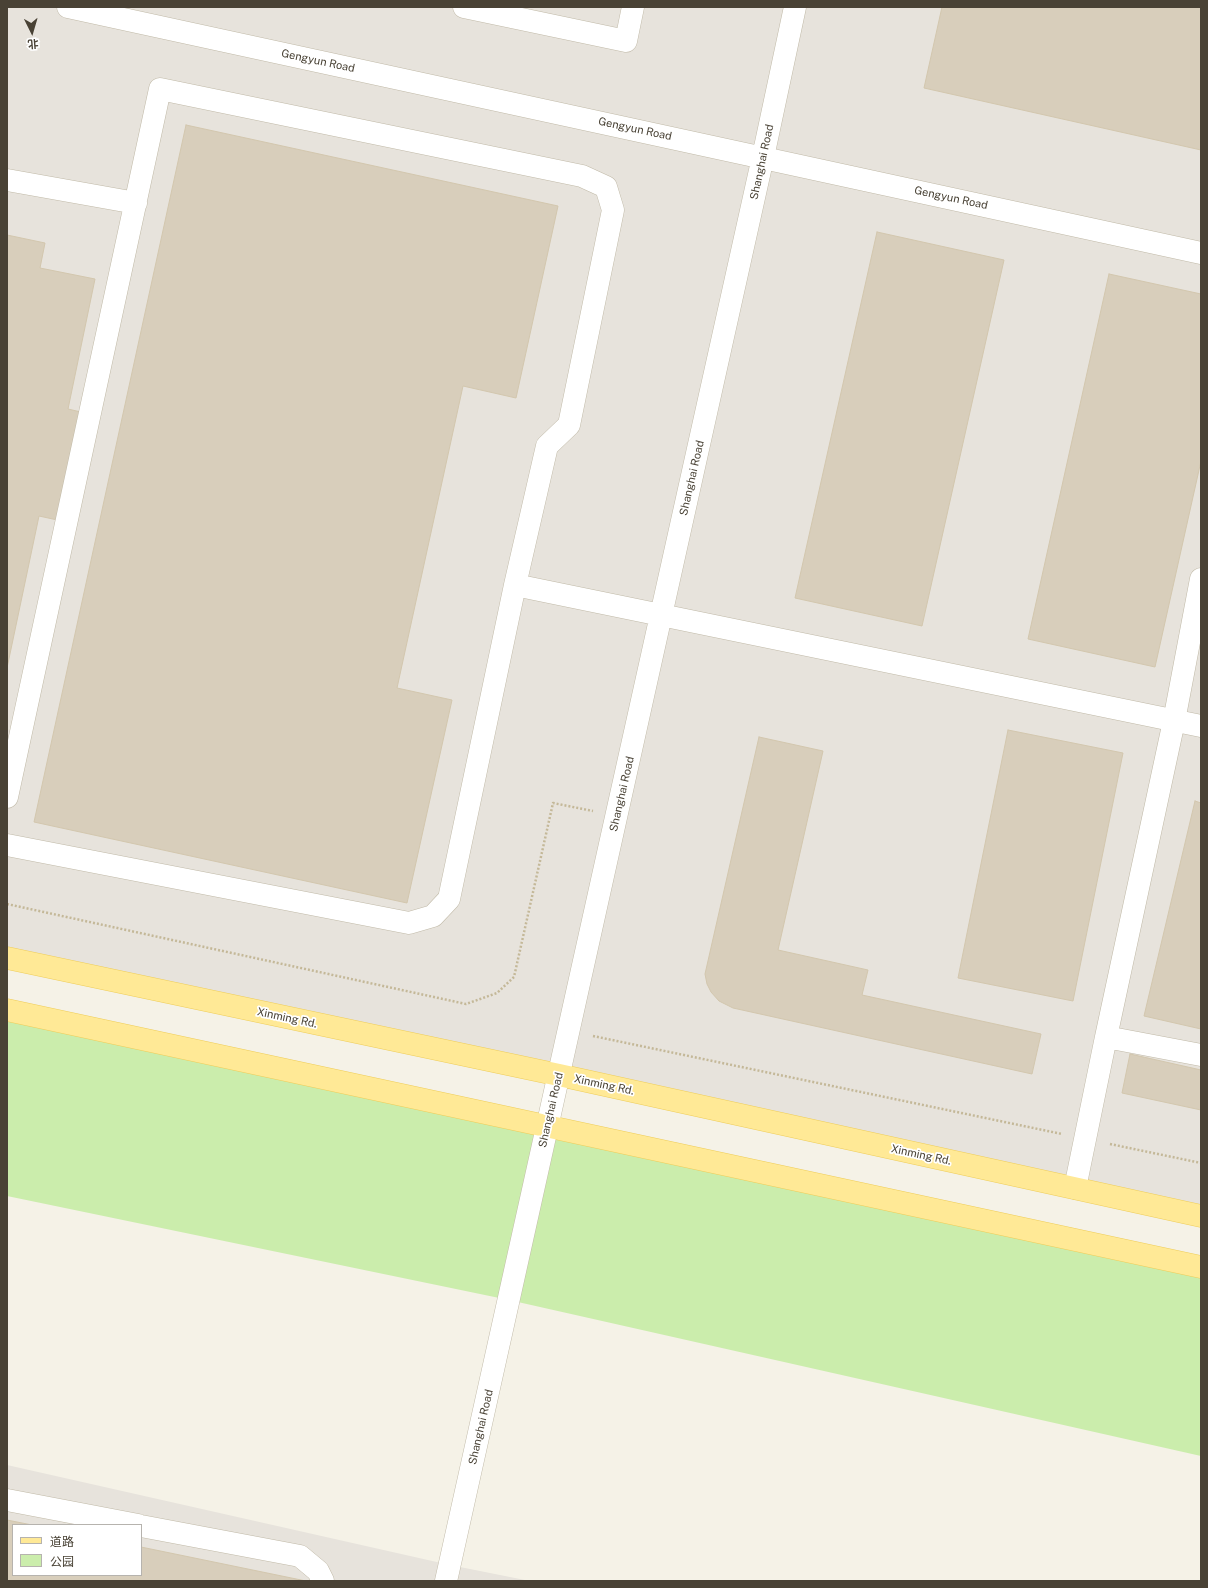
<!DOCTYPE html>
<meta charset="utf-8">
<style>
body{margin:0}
#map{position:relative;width:1208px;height:1588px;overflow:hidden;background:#f5f2e7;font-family:"Public Sans","Noto Sans SC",sans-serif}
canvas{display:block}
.frame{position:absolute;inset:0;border:8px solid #494235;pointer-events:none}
.legend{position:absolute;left:12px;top:1524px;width:130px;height:52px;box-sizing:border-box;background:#fff;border:1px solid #b6b3ae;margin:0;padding:5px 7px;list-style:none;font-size:12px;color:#494235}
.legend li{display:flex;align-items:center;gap:8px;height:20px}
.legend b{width:20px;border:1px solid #b6b3ae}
.north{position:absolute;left:12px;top:12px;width:40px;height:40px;-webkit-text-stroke:3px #fff;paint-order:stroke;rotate:175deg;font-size:11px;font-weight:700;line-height:16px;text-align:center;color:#494235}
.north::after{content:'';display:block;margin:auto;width:14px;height:18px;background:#494235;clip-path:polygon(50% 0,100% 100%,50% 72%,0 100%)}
</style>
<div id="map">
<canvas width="1208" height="1588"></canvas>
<div class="frame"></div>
<ul class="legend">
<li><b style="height:5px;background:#ffe996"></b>道路</li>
<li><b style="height:11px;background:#cbedac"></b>公园</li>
</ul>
<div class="north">北</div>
</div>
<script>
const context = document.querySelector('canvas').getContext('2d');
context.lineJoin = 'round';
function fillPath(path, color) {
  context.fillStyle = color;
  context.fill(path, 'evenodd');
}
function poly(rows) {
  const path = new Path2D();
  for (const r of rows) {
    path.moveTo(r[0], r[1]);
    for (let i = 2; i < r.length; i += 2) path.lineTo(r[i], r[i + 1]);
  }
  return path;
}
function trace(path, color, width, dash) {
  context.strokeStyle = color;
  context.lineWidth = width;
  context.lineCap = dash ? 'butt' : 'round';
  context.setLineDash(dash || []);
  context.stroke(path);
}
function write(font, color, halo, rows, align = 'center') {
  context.font = font + ' "Public Sans",sans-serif';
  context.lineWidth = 3.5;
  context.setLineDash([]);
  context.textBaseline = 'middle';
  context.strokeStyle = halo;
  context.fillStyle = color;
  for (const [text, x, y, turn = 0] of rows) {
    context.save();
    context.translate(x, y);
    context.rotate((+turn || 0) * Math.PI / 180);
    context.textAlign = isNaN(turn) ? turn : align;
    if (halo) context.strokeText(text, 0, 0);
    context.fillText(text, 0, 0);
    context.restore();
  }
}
fillPath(poly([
 [7,7,1201,7,1201,1215,7,958],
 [7,1465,450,1565,530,1581,7,1581],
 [13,1525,141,1525,141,1575,13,1575]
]), '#e7e3dc');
fillPath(poly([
 [7,1010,1201,1267,1201,1456,509,1300,7,1196]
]), '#cbedac');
const building = poly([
 [942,7,1201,7,1201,150,924,88,942,7],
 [186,125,558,206,516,398,463,386,397,688,452,700,407,903,34,822,186,125],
 [877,232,1004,260,922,626,795,598,877,232],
 [7,235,45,243,40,268,95,279,68,409,85,413,62,521,39,516,7,668,7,235],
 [1109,274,1201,294,1201,461,1155,667,1028,639,1109,274],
 [1008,730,1123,753,1073,1001,958,978,1008,730],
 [759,737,823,751,778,950,868,970,862,995,1041,1034,1032,1074,733,1008,719,1001,711,992,707,984,705,974,759,737],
 [1195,801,1201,803,1201,1029,1144,1016,1195,801],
 [1130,1054,1201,1070,1201,1110,1122,1093,1130,1054],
 [7,1520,32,1525,13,1525,13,1575,141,1575,141,1547,306,1581,7,1581,7,1520]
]);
fillPath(building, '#d8cebb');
trace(building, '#d3c7ae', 1);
const minor = poly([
 [68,7,1201,253],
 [464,7,626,41,633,7],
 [7,180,136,203],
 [1201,579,1174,721,1106,1037,1201,1055],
 [7,797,160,89,582,176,606,187,613,210,569,425,547,446,515,585],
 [7,845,409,923,433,916,449,899,515,585,1201,726],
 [1075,1188,1106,1037],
 [7,1500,138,1525],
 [141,1526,300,1556,318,1571,323,1581],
 [446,1581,763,157,795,7]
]);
const major = poly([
 [7,958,559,1075,1201,1216],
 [7,1010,1201,1267]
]);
trace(minor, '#c1baa8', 23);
trace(major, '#eecd5b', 23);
trace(poly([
 [7,904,466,1004,497,993,514,977,553,803,593,811],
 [593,1036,1062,1134],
 [1110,1144,1201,1163]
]), '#c4b898', 2.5, [2, 2]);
trace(minor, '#fff', 22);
trace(major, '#ffe996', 22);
write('11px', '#494235', '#fff', [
 ["Gengyun Road",318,61,12],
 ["Gengyun Road",635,129,12],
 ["Shanghai Road",762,162,-78],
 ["Gengyun Road",951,198,12],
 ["Shanghai Road",692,478,-77],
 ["Shanghai Road",622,794,-77],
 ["Xinming Rd.",287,1018,12],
 ["Xinming Rd.",604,1085,12],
 ["Shanghai Road",551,1110,-77],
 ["Xinming Rd.",921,1155,12],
 ["Shanghai Road",481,1427,-77]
]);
</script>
